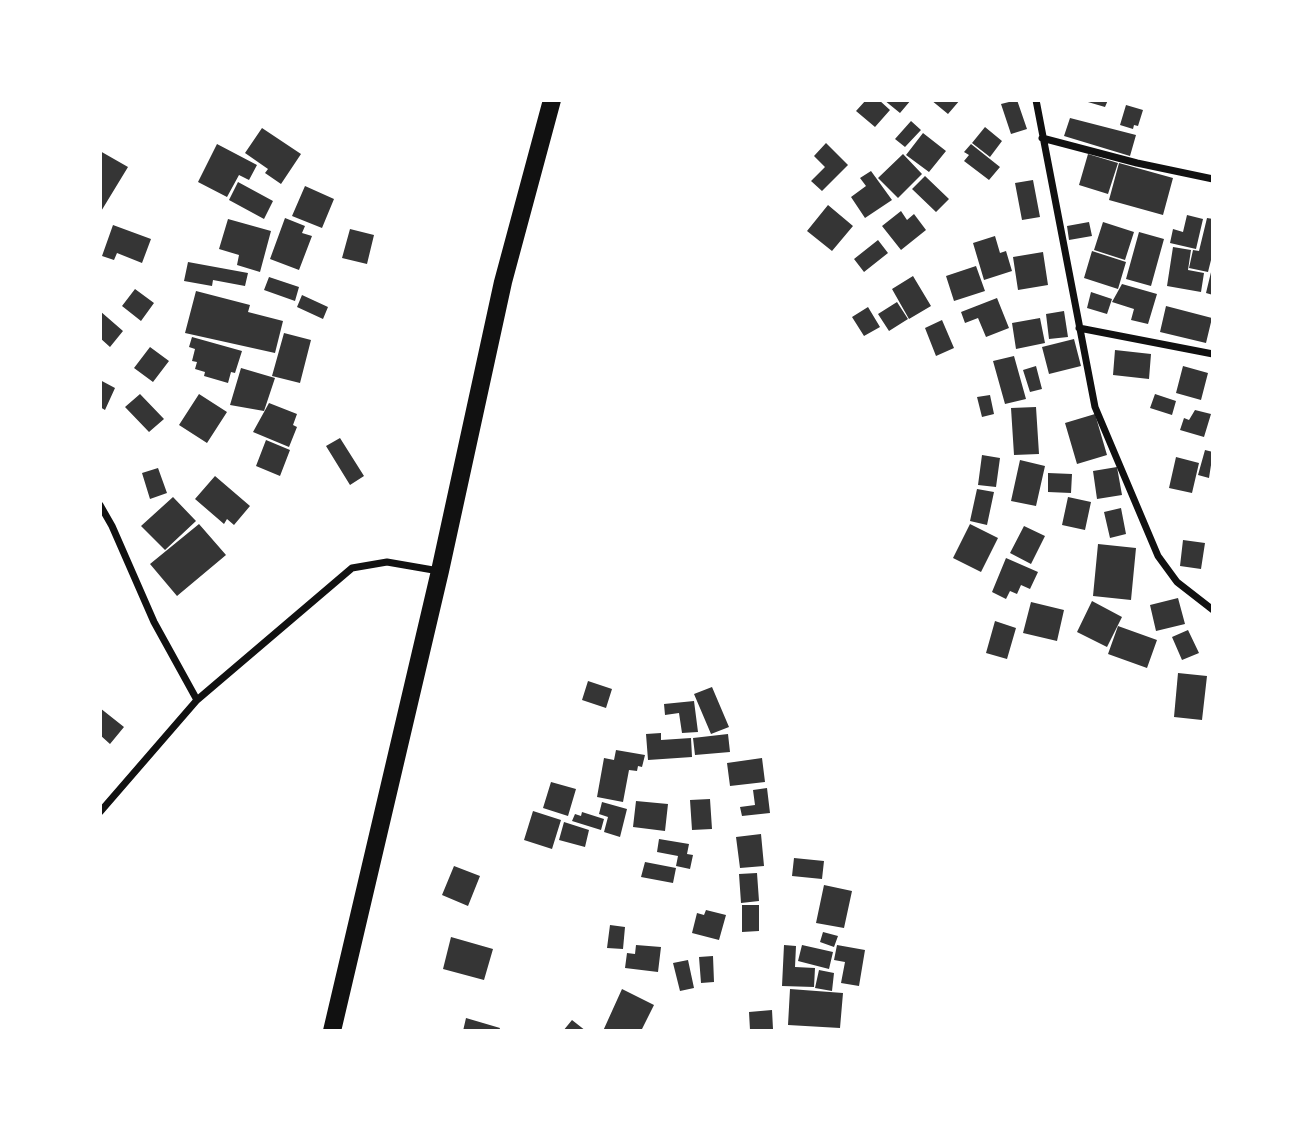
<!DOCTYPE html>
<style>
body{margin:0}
#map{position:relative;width:1313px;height:1131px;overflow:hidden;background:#fff;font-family:Mulish,sans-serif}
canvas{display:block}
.frame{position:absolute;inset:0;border:102px solid #fff;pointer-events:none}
</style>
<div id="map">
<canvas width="1313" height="1131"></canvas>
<div class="frame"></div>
</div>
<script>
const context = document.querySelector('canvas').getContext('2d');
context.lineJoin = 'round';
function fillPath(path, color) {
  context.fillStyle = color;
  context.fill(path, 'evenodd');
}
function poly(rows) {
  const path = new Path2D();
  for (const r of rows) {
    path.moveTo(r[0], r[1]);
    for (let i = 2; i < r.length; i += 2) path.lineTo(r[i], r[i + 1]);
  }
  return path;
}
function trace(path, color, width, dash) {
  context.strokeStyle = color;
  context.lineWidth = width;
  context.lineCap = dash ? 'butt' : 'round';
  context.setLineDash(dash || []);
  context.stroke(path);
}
fillPath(poly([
 [866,100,879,100,890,110,875,127,856,111],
 [884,100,911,100,900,113],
 [931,100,960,100,948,114],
 [1017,100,1027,129,1011,134,1001,104],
 [1081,100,1108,100,1105,107],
 [1126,105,1143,110,1138,126,1134,125,1133,129,1120,125],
 [1070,118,1136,135,1130,156,1064,136],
 [911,121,921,130,905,147,895,139],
 [985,127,1002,141,990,157,972,143],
 [262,128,301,154,281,184,265,173,268,169,245,153],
 [923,133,946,151,929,172,906,155],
 [826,143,848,165,822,191,811,181,825,167,814,156],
 [217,144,257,165,249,180,239,175,227,197,198,182],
 [971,144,1000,167,989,180,964,161,969,155,964,152],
 [100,151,128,167,100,213],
 [903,154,922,174,898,198,878,178],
 [1088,154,1118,163,1108,194,1079,185],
 [1119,163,1173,178,1163,215,1109,200],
 [871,171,892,200,865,218,851,197,866,186,860,178],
 [925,176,949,199,936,212,912,189],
 [1033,180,1040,217,1022,220,1015,183],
 [238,182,273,201,264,219,229,200],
 [305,186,334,199,322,228,292,216],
 [828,205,853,226,832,251,807,231],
 [901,211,907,220,914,214,926,230,901,250,882,226],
 [1187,215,1203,219,1196,249,1170,243,1173,229,1183,232],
 [285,218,305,226,302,233,312,236,299,270,270,259],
 [1207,218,1213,219,1213,252,1208,272,1189,268,1193,250,1199,251],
 [228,219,271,231,260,272,237,265,239,255,219,249],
 [1089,222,1092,236,1069,240,1067,226],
 [1103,222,1134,232,1125,260,1094,250],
 [113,225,151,239,142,263,117,253,114,260,102,256],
 [350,229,374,235,367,264,342,258],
 [1139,232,1164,239,1151,286,1126,279],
 [995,236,1000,253,1006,251,1012,271,984,280,973,243],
 [878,240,888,253,864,272,854,259],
 [1173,247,1191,250,1188,270,1204,273,1201,292,1167,286],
 [1092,251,1126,262,1118,289,1084,278],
 [1043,252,1048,285,1018,290,1013,257],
 [188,262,248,273,245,286,213,280,212,286,184,281],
 [976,266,985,291,954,301,946,276],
 [1212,268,1213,268,1213,295,1206,293],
 [913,276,931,306,909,319,892,289],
 [269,277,299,287,295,301,264,290],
 [1122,284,1157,294,1148,324,1131,320,1134,309,1112,302],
 [135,289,154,303,141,321,122,306],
 [196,291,250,305,248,312,283,321,275,353,185,333],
 [1091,292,1112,299,1107,314,1087,308],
 [302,295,328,307,323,319,297,307],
 [997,298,1009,328,986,337,978,318,965,323,961,312],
 [897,302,908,319,889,331,878,314],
 [1166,306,1212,318,1206,343,1160,332],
 [868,307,880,327,864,336,852,317],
 [100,311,123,331,110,347,100,338],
 [1064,311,1068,337,1049,339,1046,314],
 [1040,318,1045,343,1016,349,1012,323],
 [942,320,954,348,936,356,925,328],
 [284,333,311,340,300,383,272,376],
 [192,337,242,351,235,373,231,372,228,383,204,376,205,372,195,369,197,362,192,361,195,349,189,347],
 [1074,339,1081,366,1049,374,1042,347],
 [150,347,169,361,153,382,134,368],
 [1115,350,1151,354,1149,379,1113,375],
 [1014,356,1026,399,1005,404,993,361],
 [1036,366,1042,389,1030,392,1023,370],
 [1183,366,1208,373,1201,400,1176,393],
 [241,368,275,378,264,411,230,405],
 [100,380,115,388,105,410,100,407],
 [140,394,164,419,149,432,125,407],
 [199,394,227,412,207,443,179,425],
 [1155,394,1176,401,1172,415,1150,408],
 [990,395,994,414,982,417,977,397],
 [269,403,297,414,293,425,297,427,289,447,253,432],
 [1036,407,1039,454,1014,455,1011,408],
 [1195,410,1211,414,1204,437,1180,430,1184,418,1189,420],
 [1095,414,1107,455,1077,464,1065,423],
 [340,438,364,476,350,485,326,446],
 [266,440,290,450,280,476,256,466],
 [1205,450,1213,452,1209,478,1198,475],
 [982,455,1000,458,996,487,978,485],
 [1176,457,1199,463,1192,493,1169,488],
 [1020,460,1045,466,1036,506,1011,501],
 [1117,467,1122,495,1097,499,1093,471],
 [158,468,167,493,150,499,142,473],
 [1048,473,1072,474,1071,493,1048,492],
 [215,476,250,506,234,525,227,519,224,524,195,499],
 [977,489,994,492,987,525,970,521],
 [173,497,196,521,165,550,141,526],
 [1068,497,1091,502,1085,530,1062,525],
 [1121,508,1126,534,1110,538,1104,512],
 [199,524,226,555,177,596,150,564],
 [970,524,998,538,981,572,953,558],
 [1024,526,1045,536,1031,564,1010,553],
 [1183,540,1205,543,1201,569,1180,566],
 [1098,544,1136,548,1131,600,1093,596],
 [1006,558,1038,572,1030,589,1021,585,1017,594,1010,591,1006,599,992,592],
 [1178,598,1185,624,1156,631,1150,605],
 [1092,601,1122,617,1107,647,1077,632],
 [1031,602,1064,610,1057,641,1023,633],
 [995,621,1016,628,1007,659,986,653],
 [1118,626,1157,640,1147,668,1108,654],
 [1188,630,1199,653,1182,660,1172,637],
 [1178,673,1207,676,1202,720,1174,717],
 [588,681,612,689,606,708,582,700],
 [712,687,729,727,711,734,694,694],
 [694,701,698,732,682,733,679,713,665,715,664,704],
 [100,708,124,727,110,744,100,735],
 [661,733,661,740,691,738,692,757,648,760,646,734],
 [728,734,730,752,695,755,693,738],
 [616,750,645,755,642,767,638,766,637,771,629,770,623,802,597,797,604,758,614,760],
 [762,758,765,782,730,786,727,763],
 [551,782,576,789,568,816,543,808],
 [767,788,770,813,742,816,740,807,755,805,753,790],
 [710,799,712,829,692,830,690,800],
 [636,801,668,804,665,831,633,827],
 [602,802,627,809,620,837,604,832,608,817,599,814],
 [533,811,561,820,552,849,524,840],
 [582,812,604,819,601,830,572,821,575,814,581,816],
 [564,822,589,830,585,847,559,840],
 [761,834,764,866,740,868,736,837],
 [659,839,689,844,687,854,693,855,690,869,676,866,678,856,657,852],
 [794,858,824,861,822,879,792,876],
 [645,862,676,868,673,883,641,877],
 [454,866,480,876,468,906,442,895],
 [757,873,759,901,741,903,739,874],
 [824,885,852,891,844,928,816,923],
 [742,905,759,905,759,931,742,932],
 [706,910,726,915,719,940,692,933,697,913,704,915],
 [610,925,625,927,623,949,607,948],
 [823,932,838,936,834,947,820,942],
 [451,937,493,949,484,980,443,969],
 [636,945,661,947,658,972,625,968,627,953,635,954],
 [784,945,796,946,795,967,815,968,814,987,782,986],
 [802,945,833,952,829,969,798,961],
 [837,945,865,950,859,986,841,983,845,962,834,960],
 [713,956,714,982,701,983,699,957],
 [688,960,694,988,680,991,673,963],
 [819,970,834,973,832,991,815,988],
 [622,989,654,1005,641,1031,603,1031],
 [790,989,843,993,840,1028,788,1025],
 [772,1010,773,1029,750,1030,749,1012],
 [466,1018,500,1028,499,1031,463,1031],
 [572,1020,586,1031,563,1031]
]), '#353535');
trace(poly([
 [1036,100,1095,407,1158,556,1177,582,1213,610],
 [1042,138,1137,163,1213,179],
 [1079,328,1213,354],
 [100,505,112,526,154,622,197,700],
 [100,812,197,700,352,568,387,562,439,571]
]), '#111', 7);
trace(poly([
 [332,1031,440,571,503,282,552,100]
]), '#111', 18);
</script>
